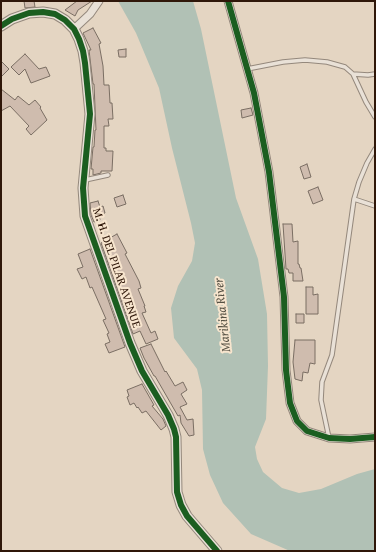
<!DOCTYPE html>
<style>
body{margin:0}
#map{position:relative;width:376px;height:552px;overflow:hidden;background:#e4d5c2;font-family:"Gentium Book Plus",serif}
canvas{display:block}
.frame{position:absolute;inset:0;border:2px solid #2f1709;pointer-events:none}
</style>
<div id="map">
<canvas width="376" height="552"></canvas>
<div class="frame"></div>
</div>
<script>
const context = document.querySelector('canvas').getContext('2d');
context.lineJoin = 'round';
function fillPath(path, color) {
  context.fillStyle = color;
  context.fill(path, 'evenodd');
}
function poly(rows) {
  const path = new Path2D();
  for (const r of rows) {
    path.moveTo(r[0], r[1]);
    for (let i = 2; i < r.length; i += 2) path.lineTo(r[i], r[i + 1]);
  }
  return path;
}
function trace(path, color, width, dash) {
  context.strokeStyle = color;
  context.lineWidth = width;
  context.lineCap = dash ? 'butt' : 'round';
  context.setLineDash(dash || []);
  context.stroke(path);
}
function write(font, color, halo, rows, align = 'center') {
  context.font = font + ' "Gentium Book Plus",serif';
  context.lineWidth = 4;
  context.setLineDash([]);
  context.textBaseline = 'middle';
  context.strokeStyle = halo;
  context.fillStyle = color;
  for (const [text, x, y, turn = 0] of rows) {
    context.save();
    context.translate(x, y);
    context.rotate((+turn || 0) * Math.PI / 180);
    context.textAlign = isNaN(turn) ? turn : align;
    if (halo) context.strokeText(text, 0, 0);
    context.fillText(text, 0, 0);
    context.restore();
  }
}
fillPath(poly([
 [118,1,193,1,201,29,236,198,258,259,267,314,268,366,266,419,255,447,257,459,263,472,282,488,299,493,321,489,357,474,375,469,375,551,290,551,251,534,223,503,210,475,203,449,202,390,197,369,174,338,171,308,178,286,192,261,195,243,191,223,172,148,159,88,136,33]
]), '#b1c1b5');
const building = poly([
 [24,1,34,1,35,7,25,8,24,1],
 [77,1,92,1,78,10,75,16,65,10,77,1],
 [93,28,101,43,99,44,103,66,104,85,109,85,110,103,112,103,113,119,108,119,109,126,104,126,104,148,106,148,106,151,113,151,112,171,101,171,101,173,93,175,93,169,91,169,93,147,94,147,95,130,96,130,94,84,93,84,89,50,91,50,83,33,93,28],
 [126,49,126,57,119,57,118,50,126,49],
 [25,54,39,69,46,67,50,76,31,83,25,69,19,75,11,67,25,54],
 [1,61,9,69,1,77,1,61],
 [1,89,15,100,18,96,29,105,35,100,41,107,40,108,47,120,31,135,26,129,29,126,10,106,1,111,1,89],
 [251,108,253,115,242,118,241,110,251,108],
 [307,164,311,177,304,179,300,167,307,164],
 [318,187,323,200,313,204,308,191,318,187],
 [123,195,126,204,117,207,114,198,123,195],
 [98,201,100,207,103,206,105,213,99,215,100,220,94,222,91,215,90,203,98,201],
 [283,224,292,224,293,242,298,241,298,264,299,264,300,268,301,268,303,281,293,281,293,273,289,273,288,269,286,269,283,224],
 [117,234,127,253,125,254,139,281,141,288,138,289,145,306,144,306,146,312,142,313,151,333,155,331,158,339,146,344,140,331,133,334,101,243,117,234],
 [90,249,125,347,109,353,105,344,110,342,107,334,109,333,103,320,106,319,92,287,90,288,86,277,82,279,77,269,83,267,78,254,90,249],
 [306,287,313,287,313,295,318,294,318,314,306,314,306,287],
 [296,314,304,314,304,323,296,323,296,314],
 [295,340,315,340,315,364,310,363,308,373,303,372,302,381,295,379,293,362,295,340],
 [151,344,165,372,166,371,175,386,183,382,187,390,181,394,187,404,180,407,187,420,193,419,194,435,189,436,181,423,180,415,178,416,155,376,154,376,144,358,140,348,151,344],
 [142,384,154,405,152,406,163,419,166,426,161,430,146,411,142,413,138,407,137,408,134,403,130,405,127,397,129,396,127,390,142,384]
]);
fillPath(building, '#cfbcae');
trace(building, '#7a6e63', 1);
const service = poly([
 [247,69,283,62,305,60,327,62,345,67,353,74,366,102,375,117],
 [353,74,368,75,375,74],
 [85,180,108,175],
 [354,199,375,206],
 [329,438,321,400,322,382,332,355,354,199,359,182,367,163,375,149]
]);
const minor = poly([
 [228,1,254,93,269,172,284,297,286,370,290,403,297,421,307,431,329,438,350,439,375,437],
 [74,29,90,14,99,1]
]);
const tertiary = poly([
 [1,26,12,19,29,13,43,12,55,14,65,20,74,29,79,39,83,51,85,63,90,114,83,188,85,216,130,343,142,371,168,415,174,429,176,437,177,492,181,505,187,516,217,551]
]);
trace(service, '#94887c', 5.5);
trace(minor, '#94887c', 9);
trace(tertiary, '#94887c', 11);
trace(service, '#e9e1d7', 3.5);
trace(minor, '#e9e1d7', 7);
trace(tertiary, '#e9e1d7', 9);
trace(poly([
 [228,1,254,93,269,172,284,297,286,370,290,403,297,421,307,431,329,438,350,439,375,437],
 [1,26,12,19,29,13,43,12,55,14,65,20,74,29,79,39,83,51,85,63,90,114,83,188,85,216,130,343,142,371,168,415,174,429,176,437,177,492,181,505,187,516,217,551]
]), '#1b5e20', 6);
write('12px', '#2f1709', '#f7e5ce', [
 ["M. H. DEL PILAR AVENUE",116,268,71]
]);
write('italic 13px', '#555043', '#f7e5ce', [
 ["Marikina River",223,315,-96]
]);
</script>
